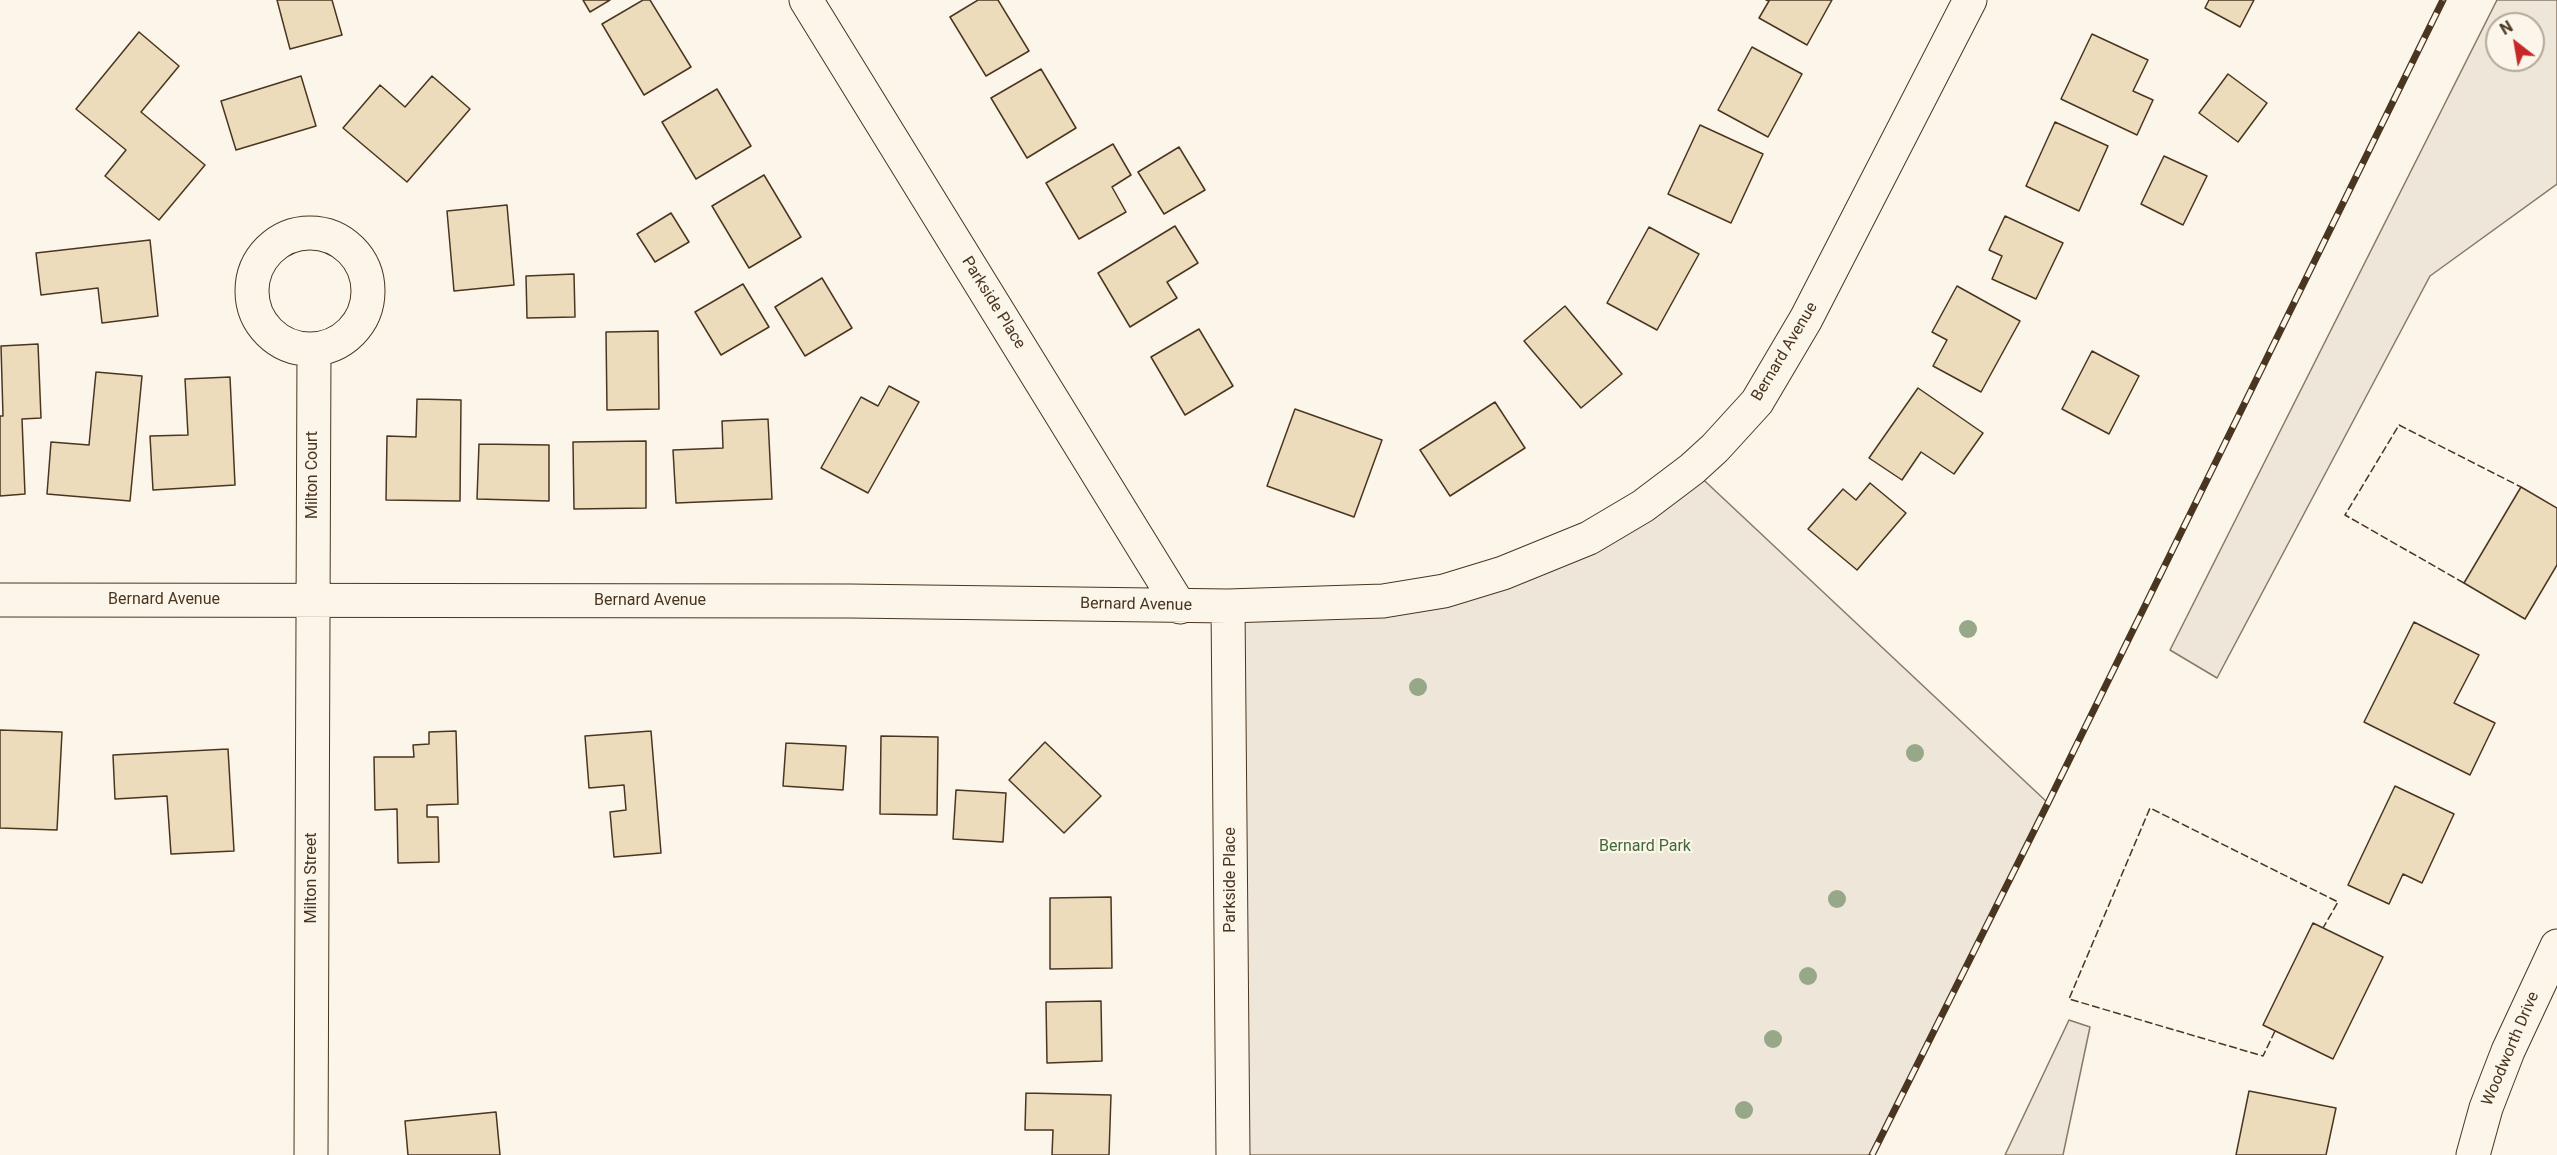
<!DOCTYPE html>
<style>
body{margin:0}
#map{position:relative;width:2557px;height:1155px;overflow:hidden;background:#fbf6e9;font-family:Roboto,sans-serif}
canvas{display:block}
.north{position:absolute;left:2485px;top:12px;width:60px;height:60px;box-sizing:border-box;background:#fbf6e9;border:2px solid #b4a999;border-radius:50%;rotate:329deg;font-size:16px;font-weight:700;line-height:24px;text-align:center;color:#4a3520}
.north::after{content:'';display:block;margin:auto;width:21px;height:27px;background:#c62828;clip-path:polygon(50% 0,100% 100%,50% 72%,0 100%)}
</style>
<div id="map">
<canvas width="2557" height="1155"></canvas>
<div class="north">N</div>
</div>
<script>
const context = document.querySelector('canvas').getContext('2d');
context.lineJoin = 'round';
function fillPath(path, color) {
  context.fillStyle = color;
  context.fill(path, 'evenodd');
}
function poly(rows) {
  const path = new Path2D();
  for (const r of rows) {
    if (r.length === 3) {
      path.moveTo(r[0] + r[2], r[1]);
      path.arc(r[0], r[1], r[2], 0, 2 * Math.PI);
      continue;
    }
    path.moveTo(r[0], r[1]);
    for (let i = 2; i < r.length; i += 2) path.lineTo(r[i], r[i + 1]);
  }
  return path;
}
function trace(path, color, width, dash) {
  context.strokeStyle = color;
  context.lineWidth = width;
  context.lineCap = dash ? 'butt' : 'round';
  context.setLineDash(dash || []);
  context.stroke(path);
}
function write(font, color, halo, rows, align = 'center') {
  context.font = font + ' Roboto,sans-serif';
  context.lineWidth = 4.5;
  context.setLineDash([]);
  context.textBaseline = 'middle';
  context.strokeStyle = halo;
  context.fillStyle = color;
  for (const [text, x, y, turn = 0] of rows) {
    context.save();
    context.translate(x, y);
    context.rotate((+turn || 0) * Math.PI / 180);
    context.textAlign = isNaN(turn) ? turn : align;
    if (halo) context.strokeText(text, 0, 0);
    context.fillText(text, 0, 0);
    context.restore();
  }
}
const green = poly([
 [2497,0,2557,0,2557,184,2430,276,2217,678,2170,650,2497,0],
 [2497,24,2533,24,2533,60,2497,60,2497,24],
 [1692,469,2048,803,1872,1155,1230,1155,1228,606,1444,591,1692,469],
 [2069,1020,2090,1027,2063,1155,2005,1155,2069,1020]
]);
fillPath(green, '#ede6d9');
trace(green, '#887966', 1.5);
const building = poly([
 [277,0,332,0,342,35,290,49,277,0],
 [583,0,610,0,590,12,583,0],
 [643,0,650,0,691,67,644,95,602,24,643,0],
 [978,0,998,0,1029,51,986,76,950,17,978,0],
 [1766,0,1832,0,1807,45,1759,18,1769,1,1766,0],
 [2209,0,2254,0,2240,27,2205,8,2209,0],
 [139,32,179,66,141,112,205,165,159,220,105,176,126,150,76,109,139,32],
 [2092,34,2148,60,2133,91,2153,100,2137,135,2061,99,2092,34],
 [1752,47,1802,74,1768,137,1718,110,1752,47],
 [1041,69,1076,128,1027,158,991,98,1041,69],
 [2228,74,2267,103,2238,142,2199,113,2228,74],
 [301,76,316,126,236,150,221,101,301,76],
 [432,76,470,109,407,182,343,128,380,85,405,107,432,76],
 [717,89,751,146,696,179,662,122,717,89],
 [2055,122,2108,146,2079,211,2026,186,2055,122],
 [1700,125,1763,154,1731,223,1668,194,1700,125],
 [1113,144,1131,175,1112,187,1126,212,1079,239,1046,183,1113,144],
 [1179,147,1205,190,1164,214,1138,172,1179,147],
 [2164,156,2207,176,2183,225,2141,204,2164,156],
 [764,175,801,237,749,268,712,206,764,175],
 [507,205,514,285,454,291,447,211,507,205],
 [671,213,689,242,655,262,637,234,671,213],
 [2005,216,2063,243,2036,299,1992,279,2002,256,1989,250,2005,216],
 [1175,226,1198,263,1167,282,1177,298,1130,327,1098,273,1175,226],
 [1649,227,1699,254,1657,330,1607,303,1649,227],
 [150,240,158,316,102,323,98,288,41,295,36,253,150,240],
 [574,274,575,317,527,318,526,276,574,274],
 [822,278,852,328,805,356,775,307,822,278],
 [743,284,769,327,721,355,695,312,743,284],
 [1957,286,2020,321,1981,392,1933,366,1947,340,1932,332,1957,286],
 [1565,306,1622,374,1581,408,1524,341,1565,306],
 [1199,329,1233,386,1185,415,1151,357,1199,329],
 [658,331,659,409,607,410,606,332,658,331],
 [38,344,41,418,22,419,25,494,0,496,0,416,3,416,1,346,38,344],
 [2092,351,2139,376,2109,434,2062,409,2092,351],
 [96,372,142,376,130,501,47,494,51,442,89,445,96,372],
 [230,377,235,485,153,490,150,436,188,435,185,379,230,377],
 [889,386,919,402,868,493,821,468,861,397,878,406,889,386],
 [1918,388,1983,433,1954,474,1921,452,1902,480,1869,458,1918,388],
 [417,399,461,400,460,501,386,500,387,436,416,437,417,399],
 [1495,402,1525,448,1450,496,1420,450,1495,402],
 [1295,409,1382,440,1354,517,1267,486,1295,409],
 [768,419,772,499,676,503,673,450,723,448,722,421,768,419],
 [646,441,646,508,574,509,573,442,646,441],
 [479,444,549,445,549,501,477,499,479,444],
 [1870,483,1906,513,1857,570,1808,529,1843,489,1856,500,1870,483],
 [2521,487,2557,508,2557,565,2525,619,2464,583,2521,487],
 [2414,622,2479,655,2454,703,2495,723,2470,775,2364,722,2414,622],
 [0,730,62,732,57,830,0,828,0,730],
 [456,731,458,804,427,805,427,817,438,817,439,862,398,863,397,809,375,810,374,757,414,757,413,745,429,744,429,732,456,731],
 [651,731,661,853,614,857,610,812,626,810,624,785,589,788,585,736,651,731],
 [881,736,938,737,937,815,880,814,881,736],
 [1045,742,1101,796,1064,833,1009,780,1045,742],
 [786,743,846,746,843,790,783,786,786,743],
 [228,749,234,851,171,854,167,796,115,799,113,755,228,749],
 [2395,786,2454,814,2422,883,2403,874,2389,904,2348,885,2395,786],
 [956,790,1006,793,1003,842,953,839,956,790],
 [1111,897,1112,968,1050,969,1050,898,1111,897],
 [2313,923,2383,957,2333,1059,2263,1025,2313,923],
 [1101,1001,1102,1061,1047,1063,1046,1002,1101,1001],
 [2249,1091,2336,1108,2326,1155,2236,1155,2249,1091],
 [1026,1093,1111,1095,1109,1155,1052,1155,1053,1130,1025,1130,1026,1093],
 [496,1112,500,1155,408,1155,405,1121,496,1112]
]);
fillPath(building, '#ecdcbc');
trace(building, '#4a3520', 1.5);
const minor = poly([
 [806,0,1180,607],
 [310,291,58],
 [0,600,850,601,1228,606,1383,601,1444,591,1503,573,1589,538,1643,506,1692,469,1715,448,1757,402,1806,319,1970,0],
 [1228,606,1233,1155],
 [311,1155,314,349],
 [2473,1155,2486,1108,2508,1051,2557,946]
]);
trace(minor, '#4a3520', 35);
trace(minor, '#fbf6e9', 33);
const rail = poly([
 [1872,1155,2048,803,2443,0]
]);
trace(rail, '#4a3520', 7);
trace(rail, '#fbf6e9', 4.5, [14]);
trace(poly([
 [2464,583,2345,515,2399,425,2521,487],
 [2275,1031,2263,1056,2069,999,2150,808,2338,902,2323,928]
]), '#4a3520', 1.5, [8, 3]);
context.fillStyle = '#96a887';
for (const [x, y] of [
 [1968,629],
 [1418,687],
 [1915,753],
 [1837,899],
 [1808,976],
 [1773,1039],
 [1744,1110]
]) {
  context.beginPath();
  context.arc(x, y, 9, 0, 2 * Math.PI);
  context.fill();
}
write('16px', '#4a3520', '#fbf6e9', [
 ["Parkside Place",993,303,58],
 ["Bernard Avenue",1785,352,-59],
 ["Milton Court",313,475,-90],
 ["Bernard Avenue",164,600],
 ["Bernard Avenue",650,601],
 ["Bernard Avenue",1136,605,1],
 ["Milton Street",312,878,-90],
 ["Parkside Place",1231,880,-90],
 ["Woodworth Drive",2511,1049,-67]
]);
write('16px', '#436837', '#fbf6e9', [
 ["Bernard Park",1645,847]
]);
</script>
